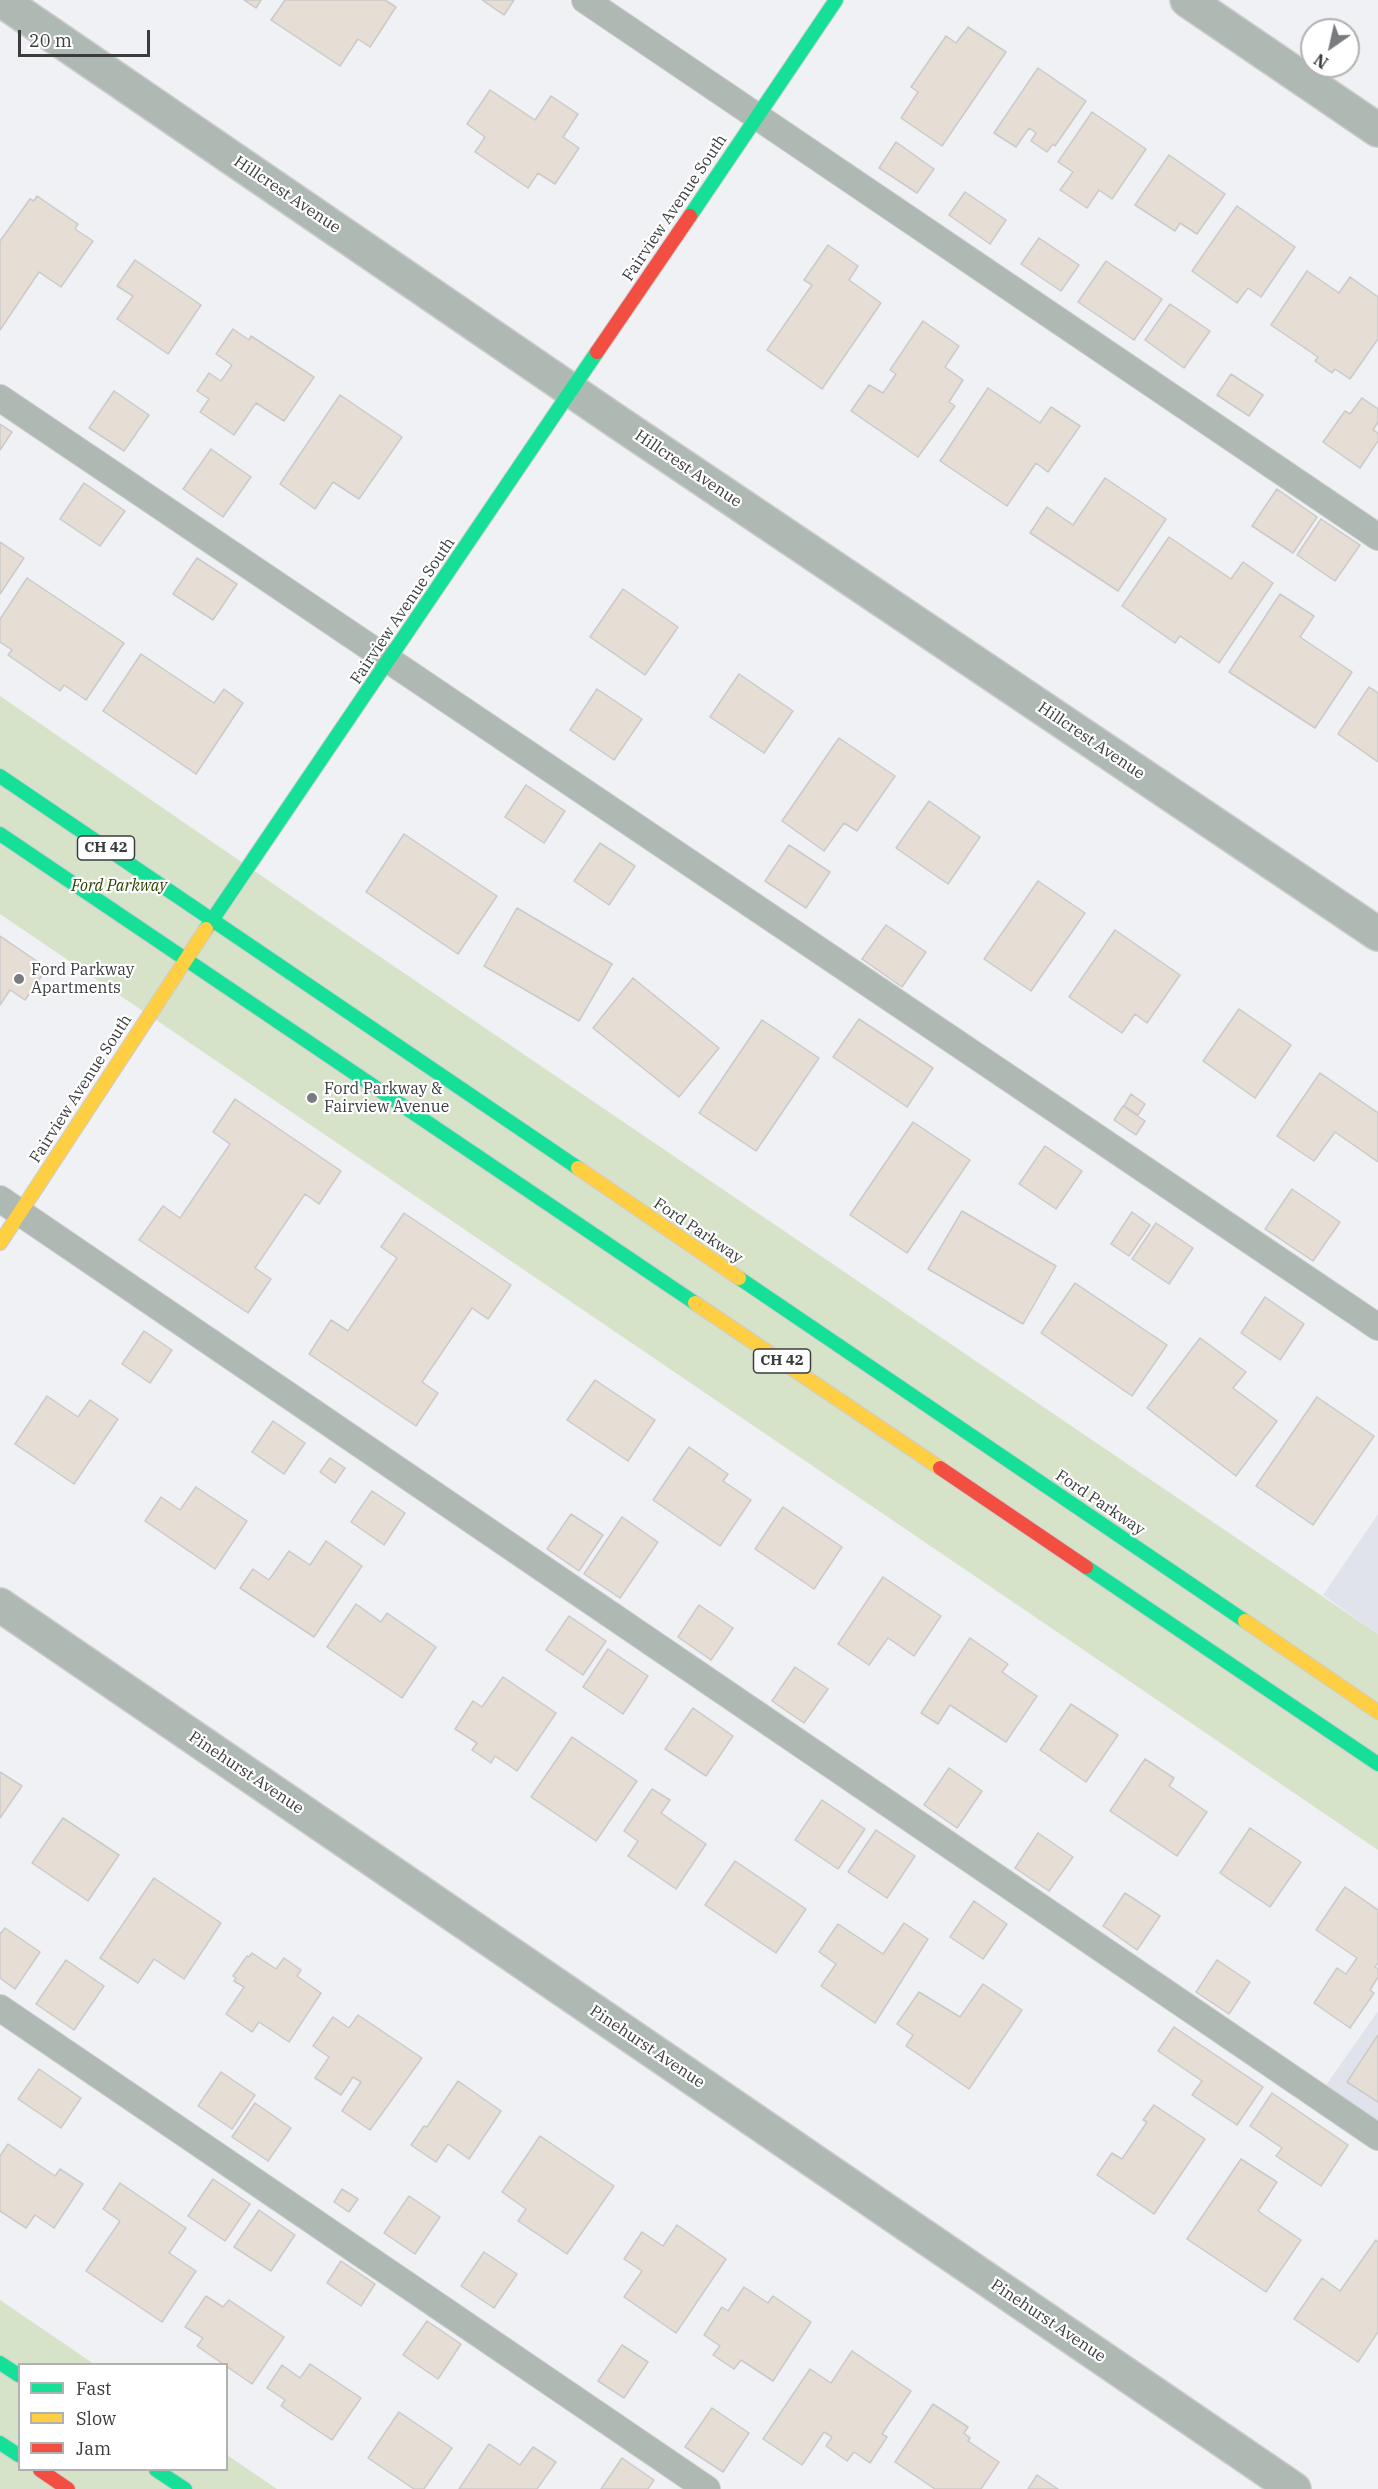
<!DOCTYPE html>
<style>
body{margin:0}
#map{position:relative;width:1378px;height:2489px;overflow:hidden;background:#f0f1f4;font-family:"IBM Plex Serif",serif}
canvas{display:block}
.legend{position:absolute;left:18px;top:2363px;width:210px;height:108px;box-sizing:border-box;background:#fff;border:2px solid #b1b1b2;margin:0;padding:8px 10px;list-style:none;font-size:18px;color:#3b3c3e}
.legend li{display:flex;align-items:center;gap:12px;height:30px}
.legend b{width:30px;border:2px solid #b1b1b2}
.north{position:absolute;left:1300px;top:18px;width:60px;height:60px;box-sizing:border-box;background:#fff;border:2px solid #b1b1b2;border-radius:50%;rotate:214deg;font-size:16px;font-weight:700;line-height:24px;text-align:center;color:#3b3c3e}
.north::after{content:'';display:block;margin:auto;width:21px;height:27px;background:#7a7b7e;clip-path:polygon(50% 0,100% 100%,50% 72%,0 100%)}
.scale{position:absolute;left:18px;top:30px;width:132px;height:27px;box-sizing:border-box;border:3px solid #3b3c3e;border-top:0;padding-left:8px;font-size:18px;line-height:21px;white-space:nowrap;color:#3b3c3e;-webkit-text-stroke:4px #fff;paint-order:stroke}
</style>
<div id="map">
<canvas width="1378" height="2489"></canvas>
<ul class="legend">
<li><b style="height:8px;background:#16e098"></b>Fast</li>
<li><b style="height:8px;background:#ffcf43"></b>Slow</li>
<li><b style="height:8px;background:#f24e42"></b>Jam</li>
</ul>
<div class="north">N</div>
<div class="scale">20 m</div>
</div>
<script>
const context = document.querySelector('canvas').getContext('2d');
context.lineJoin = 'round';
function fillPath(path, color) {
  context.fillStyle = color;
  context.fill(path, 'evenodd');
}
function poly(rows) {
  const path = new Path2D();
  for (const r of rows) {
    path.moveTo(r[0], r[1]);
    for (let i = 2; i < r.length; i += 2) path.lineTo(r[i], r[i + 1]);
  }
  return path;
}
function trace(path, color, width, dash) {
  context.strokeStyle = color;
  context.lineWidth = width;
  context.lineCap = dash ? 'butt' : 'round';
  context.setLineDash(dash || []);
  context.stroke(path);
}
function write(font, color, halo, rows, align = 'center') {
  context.font = font + ' "IBM Plex Serif",serif';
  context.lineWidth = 4.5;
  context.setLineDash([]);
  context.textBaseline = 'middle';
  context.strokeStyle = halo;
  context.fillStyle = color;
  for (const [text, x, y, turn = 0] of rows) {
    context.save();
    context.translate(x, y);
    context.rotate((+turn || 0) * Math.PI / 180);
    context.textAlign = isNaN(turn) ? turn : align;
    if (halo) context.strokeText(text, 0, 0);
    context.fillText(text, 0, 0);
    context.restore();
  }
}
fillPath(poly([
 [1378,1514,1378,1634,1323,1595],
 [1378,2011,1378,2142,1317,2098]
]), '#e0e3ec');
fillPath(poly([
 [0,696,320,916,1378,1634,1378,1850,0,914],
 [0,2300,94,2364,20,2364,20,2470,226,2470,227,2455,277,2489,0,2489]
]), '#d7e3c9');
const building = poly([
 [244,0,261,0,256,8,244,0],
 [285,0,385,0,396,7,370,47,358,39,340,66,271,20,285,0],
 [482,0,514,0,504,15,482,0],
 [968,27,1006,52,942,146,901,118,918,92,911,87,946,36,956,43,968,27],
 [1038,68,1086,101,1055,146,1053,144,1047,152,1031,141,1036,133,1029,128,1016,147,994,133,1038,68],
 [490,90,535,120,551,96,578,114,563,137,579,148,555,184,538,173,528,188,475,152,485,137,467,124,490,90],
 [1092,112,1146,149,1112,199,1099,190,1087,208,1060,190,1073,172,1058,162,1092,112],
 [896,142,934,169,917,193,879,168,896,142],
 [1169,155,1225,194,1197,234,1180,223,1175,231,1135,205,1169,155],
 [965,192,1006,220,990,244,949,215,965,192],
 [37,196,78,224,75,229,93,241,61,287,39,272,0,330,0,241,30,199,34,201,37,196],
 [1237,206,1295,247,1261,297,1248,288,1237,303,1192,271,1237,206],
 [1039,238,1079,265,1061,291,1021,264,1039,238],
 [828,245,858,266,849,280,881,303,822,389,767,350,812,285,804,280,828,245],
 [135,260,201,305,168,354,117,319,133,296,117,286,135,260],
 [1106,261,1162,299,1134,340,1078,302,1106,261],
 [1307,271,1339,293,1350,277,1378,297,1378,339,1350,379,1335,369,1332,373,1315,361,1318,357,1271,325,1307,271],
 [1170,304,1210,331,1184,368,1145,340,1170,304],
 [923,321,959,346,945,367,963,380,949,402,955,406,918,457,851,411,869,385,883,393,896,374,890,370,923,321],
 [233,329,249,340,251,336,314,377,284,421,256,403,234,435,200,412,209,399,197,391,209,373,221,381,232,365,216,354,233,329],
 [1231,374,1263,395,1249,416,1217,395,1231,374],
 [988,388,1040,423,1051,407,1080,426,1048,472,1036,463,1007,506,940,461,988,388],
 [114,391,149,415,124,451,89,428,114,391],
 [340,395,402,437,359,499,333,482,315,509,280,484,340,395],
 [1362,398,1378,409,1378,422,1373,430,1378,433,1378,441,1360,468,1323,442,1345,411,1350,414,1362,398],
 [0,424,12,432,0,450,0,424],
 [211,449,251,477,223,517,183,489,211,449],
 [1105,478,1166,519,1118,591,1030,533,1047,507,1073,525,1105,478],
 [84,483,125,511,100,546,60,519,84,483],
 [1277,489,1317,517,1293,553,1252,526,1277,489],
 [1321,519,1360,545,1335,581,1297,555,1321,519],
 [1169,537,1231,579,1243,562,1273,583,1219,663,1180,636,1175,643,1122,606,1169,537],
 [0,542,24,558,0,594,0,542],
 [197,558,237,584,213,620,173,594,197,558],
 [27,578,124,643,86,700,64,685,60,691,8,655,12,650,0,642,0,619,27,578],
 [623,589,678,627,645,675,590,637,623,589],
 [1280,594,1314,616,1300,637,1352,672,1315,728,1229,672,1280,594],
 [141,654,214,703,224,689,243,703,196,774,103,711,141,654],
 [739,674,793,711,764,753,710,717,739,674],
 [1369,687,1378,693,1378,762,1338,734,1369,687],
 [597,689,642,719,614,760,570,730,597,689],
 [839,738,895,776,857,831,844,823,824,851,782,821,839,738],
 [526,785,565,811,544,843,505,817,526,785],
 [929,801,980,837,948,884,896,848,929,801],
 [404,834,497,896,458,954,366,892,404,834],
 [600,843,635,866,609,905,574,881,600,843],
 [789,845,830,872,806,908,765,881,789,845],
 [1038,881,1085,913,1031,991,984,959,1038,881],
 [517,908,612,964,579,1021,484,966,517,908],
 [886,925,926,952,902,987,862,959,886,925],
 [1115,930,1180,975,1147,1023,1135,1014,1122,1033,1069,997,1115,930],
 [0,936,47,968,25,1000,10,990,0,1005,0,936],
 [633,978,719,1048,679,1097,593,1028,633,978],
 [1239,1009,1291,1045,1255,1098,1203,1061,1239,1009],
 [859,1019,933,1068,907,1107,833,1057,859,1019],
 [762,1020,819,1058,756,1151,699,1113,762,1020],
 [1320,1073,1378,1113,1378,1162,1335,1132,1314,1161,1277,1136,1320,1073],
 [1131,1094,1145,1104,1138,1115,1124,1106,1131,1094],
 [235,1099,341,1171,319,1204,305,1194,255,1268,271,1279,248,1313,139,1240,163,1206,180,1218,230,1144,213,1132,235,1099],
 [1123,1106,1145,1121,1136,1135,1114,1120,1123,1106],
 [913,1122,970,1160,907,1253,850,1215,913,1122],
 [1045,1146,1082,1171,1056,1209,1019,1184,1045,1146],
 [1292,1189,1340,1222,1313,1261,1265,1229,1292,1189],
 [962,1211,1056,1266,1023,1324,928,1269,962,1211],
 [1132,1212,1150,1225,1129,1256,1111,1244,1132,1212],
 [404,1213,511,1285,488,1319,472,1308,422,1382,438,1393,416,1426,309,1354,331,1320,348,1331,397,1258,381,1247,404,1213],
 [1156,1223,1193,1248,1169,1284,1132,1259,1156,1223],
 [1075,1283,1167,1345,1132,1396,1041,1333,1075,1283],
 [1265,1297,1304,1324,1280,1360,1241,1333,1265,1297],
 [144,1331,172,1350,150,1383,122,1364,144,1331],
 [1200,1338,1246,1372,1233,1388,1277,1421,1236,1476,1147,1408,1200,1338],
 [595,1380,655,1420,628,1461,567,1420,595,1380],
 [47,1396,78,1417,90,1400,118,1419,74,1484,15,1444,47,1396],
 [1317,1397,1374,1436,1313,1525,1256,1486,1317,1397],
 [273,1421,305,1443,284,1474,252,1452,273,1421],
 [689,1447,728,1474,723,1481,751,1500,720,1546,653,1500,689,1447],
 [330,1458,345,1468,335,1483,320,1472,330,1458],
 [196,1487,247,1521,215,1569,145,1521,161,1497,180,1510,196,1487],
 [372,1491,405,1513,384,1545,351,1522,372,1491],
 [783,1507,842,1547,814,1589,755,1549,783,1507],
 [571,1514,603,1535,579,1571,547,1549,571,1514],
 [622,1517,658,1542,620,1598,584,1574,622,1517],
 [326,1541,362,1566,314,1637,240,1588,253,1569,269,1580,289,1551,310,1565,326,1541],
 [883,1577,941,1616,914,1656,888,1638,869,1665,838,1644,883,1577],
 [356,1604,381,1622,387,1613,436,1647,402,1698,327,1647,356,1604],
 [699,1605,733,1628,711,1660,678,1637,699,1605],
 [569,1616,606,1641,583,1675,546,1650,569,1616],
 [970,1638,1008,1664,1002,1672,1037,1696,1006,1742,950,1705,938,1724,921,1713,970,1638],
 [608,1649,648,1676,623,1714,583,1687,608,1649],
 [795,1667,828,1689,804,1723,772,1701,795,1667],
 [503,1677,556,1713,517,1771,495,1756,491,1763,472,1750,477,1743,455,1729,473,1701,482,1707,503,1677],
 [1071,1704,1118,1735,1086,1782,1040,1750,1071,1704],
 [693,1708,733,1736,706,1776,665,1749,693,1708],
 [572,1737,637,1781,596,1841,531,1797,572,1737],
 [1145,1759,1174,1778,1169,1786,1207,1812,1177,1856,1110,1811,1145,1759],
 [949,1768,982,1791,957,1828,924,1805,949,1768],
 [0,1772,22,1786,0,1818,0,1772],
 [652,1789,670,1800,661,1813,706,1844,676,1889,628,1856,638,1841,624,1831,652,1789],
 [822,1800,865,1829,838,1869,795,1840,822,1800],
 [63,1818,119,1855,88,1901,32,1863,63,1818],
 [1250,1828,1301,1862,1270,1907,1220,1873,1250,1828],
 [876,1830,915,1856,887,1898,848,1872,876,1830],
 [1038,1833,1073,1857,1049,1891,1015,1868,1038,1833],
 [735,1861,806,1909,776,1953,705,1905,735,1861],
 [154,1878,221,1923,184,1979,154,1959,138,1983,100,1958,154,1878],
 [1345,1887,1378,1910,1378,1963,1375,1967,1378,1969,1378,1977,1370,1990,1374,1993,1350,2028,1314,2003,1337,1968,1346,1974,1357,1958,1316,1930,1345,1887],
 [1125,1893,1160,1916,1137,1950,1103,1926,1125,1893],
 [974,1901,1007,1924,983,1959,950,1937,974,1901],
 [904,1923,928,1939,875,2023,821,1986,836,1964,819,1952,838,1924,883,1954,904,1923],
 [5,1928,40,1952,15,1989,0,1978,0,1934,5,1928],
 [252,1953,276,1969,284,1958,301,1970,297,1976,321,1993,289,2042,259,2022,252,2032,226,2014,244,1987,234,1981,236,1978,233,1976,247,1956,249,1957,252,1953],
 [66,1960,104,1986,74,2030,36,2004,66,1960],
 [1217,1960,1250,1982,1229,2014,1196,1992,1217,1960],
 [983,1984,1022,2010,969,2089,906,2046,913,2035,897,2024,919,1992,960,2017,983,1984],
 [358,2015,422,2058,370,2130,342,2111,361,2082,353,2077,341,2095,315,2078,329,2057,313,2046,333,2017,349,2028,358,2015],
 [1174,2027,1263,2087,1237,2125,1192,2095,1202,2081,1158,2051,1174,2027],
 [1378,2035,1378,2102,1347,2082,1378,2035],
 [39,2069,81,2098,61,2128,18,2099,39,2069],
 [221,2072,255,2095,232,2129,198,2106,221,2072],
 [458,2081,501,2111,469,2159,448,2144,436,2162,411,2145,424,2126,427,2127,458,2081],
 [1272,2093,1348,2145,1321,2186,1276,2156,1282,2148,1250,2126,1272,2093],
 [255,2103,291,2128,268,2161,232,2137,255,2103],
 [1154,2105,1205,2139,1154,2214,1097,2175,1112,2153,1122,2159,1147,2122,1143,2120,1154,2105],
 [540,2136,614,2186,567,2254,518,2221,526,2209,502,2192,540,2136],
 [8,2144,55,2176,60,2169,83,2184,54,2228,35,2215,26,2228,0,2211,0,2156,8,2144],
 [1241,2159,1277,2182,1258,2211,1301,2240,1266,2292,1187,2239,1241,2159],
 [213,2179,250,2204,225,2241,188,2216,213,2179],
 [120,2183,186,2228,169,2253,196,2271,162,2322,86,2271,120,2221,103,2209,120,2183],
 [342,2189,358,2199,349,2212,334,2202,342,2189],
 [409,2196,440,2217,415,2254,384,2233,409,2196],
 [259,2210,295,2235,271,2271,234,2247,259,2210],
 [677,2225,726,2259,676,2333,624,2297,642,2271,624,2259,642,2232,663,2246,677,2225],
 [1376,2240,1378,2242,1378,2332,1358,2362,1294,2319,1322,2278,1340,2291,1376,2240],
 [484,2252,517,2274,494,2308,461,2286,484,2252],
 [341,2261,375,2284,361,2306,327,2283,341,2261],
 [744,2287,768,2303,773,2296,811,2322,773,2381,741,2360,734,2369,713,2355,720,2346,704,2335,722,2307,728,2311,744,2287],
 [206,2296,223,2307,229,2300,284,2337,252,2384,197,2346,203,2338,185,2327,206,2296],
 [427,2321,461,2344,438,2379,403,2355,427,2321],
 [622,2345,648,2362,624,2398,598,2381,622,2345],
 [852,2351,911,2391,882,2434,887,2437,870,2463,854,2452,847,2461,826,2446,832,2437,824,2432,802,2465,763,2439,810,2369,831,2383,852,2351],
 [310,2364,361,2398,332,2440,281,2406,285,2400,267,2388,282,2365,300,2378,310,2364],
 [933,2404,968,2427,964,2433,970,2438,968,2441,999,2462,981,2489,935,2489,895,2462,933,2404],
 [712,2408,749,2433,723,2472,685,2447,712,2408],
 [399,2412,452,2448,424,2489,414,2489,368,2458,399,2412],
 [489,2444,520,2465,533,2447,556,2462,537,2489,459,2489,489,2444],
 [622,2458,654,2480,648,2489,601,2489,622,2458],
 [1037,2475,1058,2489,1028,2489,1037,2475]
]);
fillPath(building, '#e6ddd5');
trace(building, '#cbcaca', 1.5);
const lane = poly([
 [585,0,1378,537],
 [0,398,1378,1327],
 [0,1199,1378,2137],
 [0,2008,707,2489]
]);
const street = poly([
 [1,0,616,421,1378,934],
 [1187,0,1378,130],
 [0,1605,1294,2489]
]);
const fast = poly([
 [690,216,836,0],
 [0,776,578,1168],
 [0,834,695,1303],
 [206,929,597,352],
 [739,1278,1245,1621],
 [1086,1567,1378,1764],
 [0,2363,20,2376],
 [0,2443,20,2456],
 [156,2470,185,2489]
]);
const slow = poly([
 [578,1168,739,1278],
 [0,1243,206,929],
 [695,1303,940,1468],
 [1245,1621,1378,1712]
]);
const jam = poly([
 [597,352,690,216],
 [940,1468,1086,1567],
 [40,2470,68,2489]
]);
trace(lane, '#cdcdcf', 28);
trace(street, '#cdcdcf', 36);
trace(fast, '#cdcdcf', 16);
trace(slow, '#cdcdcf', 16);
trace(jam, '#cdcdcf', 16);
trace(lane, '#aeb9b3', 26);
trace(street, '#aeb9b3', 33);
trace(fast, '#16e098', 14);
trace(slow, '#ffcf43', 14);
trace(jam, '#f24e42', 14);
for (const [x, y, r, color] of [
 [19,979,6,"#7a7b7e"],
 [312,1098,6,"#7a7b7e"]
]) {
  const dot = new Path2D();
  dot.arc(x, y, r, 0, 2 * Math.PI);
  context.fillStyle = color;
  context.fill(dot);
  trace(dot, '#fff', 2);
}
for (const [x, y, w] of [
 [106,848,57],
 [782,1361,57]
]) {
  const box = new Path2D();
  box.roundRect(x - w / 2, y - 12, w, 24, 4.5);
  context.fillStyle = '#fff';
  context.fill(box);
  trace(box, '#3b3c3e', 1.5);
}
write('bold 15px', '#3b3c3e', null, [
 ["CH 42",106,848],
 ["CH 42",782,1361]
]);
write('16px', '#3b3c3e', '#fff', [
 ["Hillcrest Avenue",287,195,34],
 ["Fairview Avenue South",675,208,-56],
 ["Hillcrest Avenue",688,469,34],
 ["Fairview Avenue South",403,611,-56],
 ["Hillcrest Avenue",1091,741,34],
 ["Fairview Avenue South",81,1089,-57],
 ["Ford Parkway",698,1231,34],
 ["Ford Parkway",1100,1503,34],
 ["Pinehurst Avenue",246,1773,34],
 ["Pinehurst Avenue",647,2047,34],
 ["Pinehurst Avenue",1048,2321,34]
]);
write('italic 16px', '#2d4300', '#fff', [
 ["Ford Parkway",119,886]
]);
write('16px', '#3b3c3e', '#fff', [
 ["Ford Parkway",31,970],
 ["Apartments",31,988],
 ["Ford Parkway &",324,1089],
 ["Fairview Avenue",324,1107]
], 'left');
</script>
